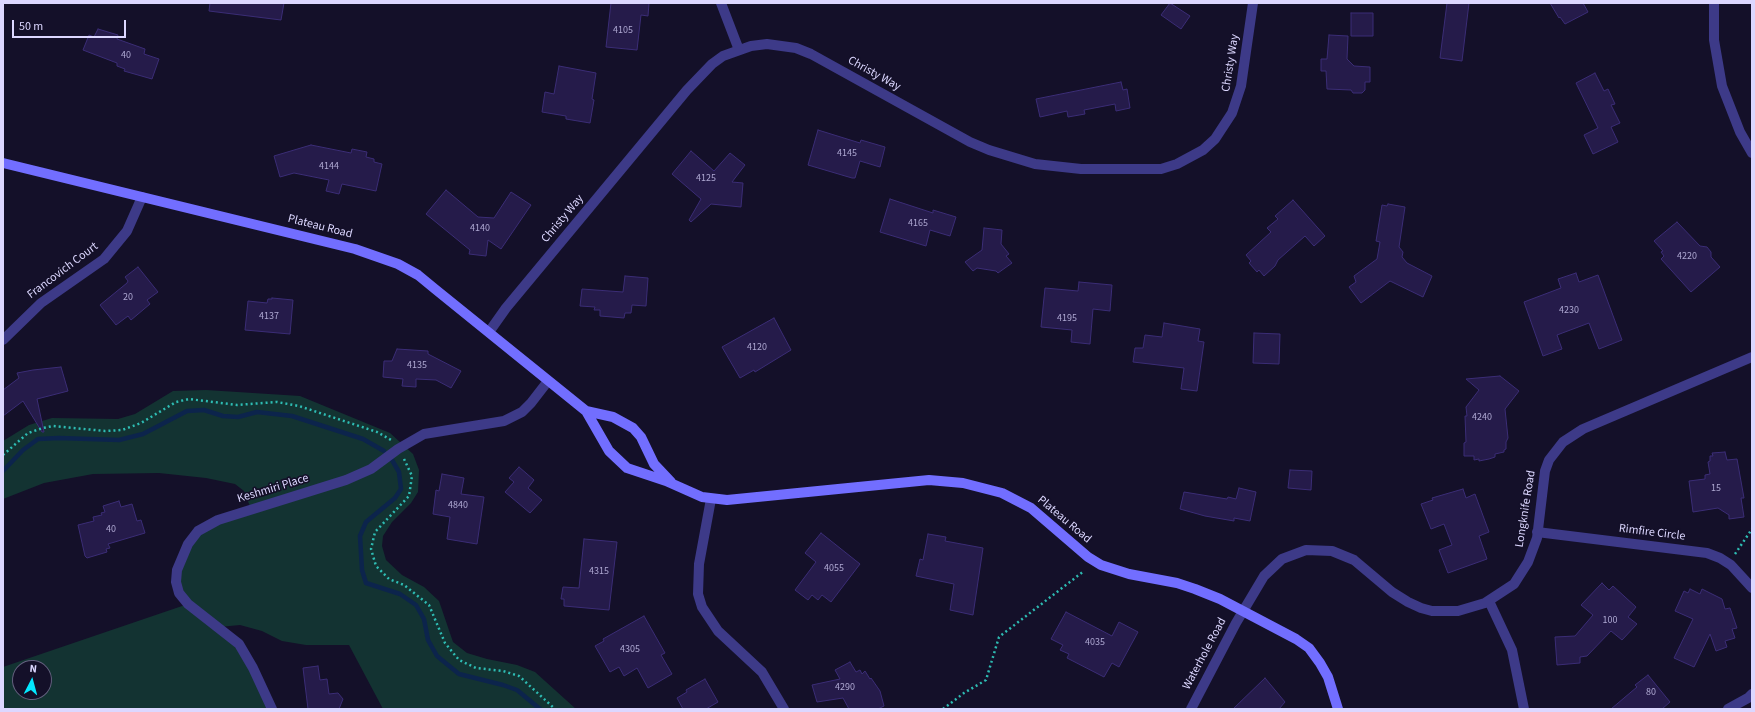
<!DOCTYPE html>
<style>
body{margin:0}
#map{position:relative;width:1755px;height:712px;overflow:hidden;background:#141029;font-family:"Source Sans 3",sans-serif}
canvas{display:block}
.frame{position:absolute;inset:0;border:4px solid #dcd7ff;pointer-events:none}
.north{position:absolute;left:12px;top:660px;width:40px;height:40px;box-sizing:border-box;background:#141029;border:1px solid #64607f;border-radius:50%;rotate:6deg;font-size:11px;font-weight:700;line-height:16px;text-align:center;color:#dcd7ff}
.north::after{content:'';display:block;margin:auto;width:14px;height:18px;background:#03e7ff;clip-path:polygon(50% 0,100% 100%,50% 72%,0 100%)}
.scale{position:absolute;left:12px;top:20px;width:114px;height:18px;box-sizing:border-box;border:2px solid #dcd7ff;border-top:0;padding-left:5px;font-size:12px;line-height:14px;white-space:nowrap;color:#dcd7ff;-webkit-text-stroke:3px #141029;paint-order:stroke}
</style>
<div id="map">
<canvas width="1755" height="712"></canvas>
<div class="frame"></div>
<div class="north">N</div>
<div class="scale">50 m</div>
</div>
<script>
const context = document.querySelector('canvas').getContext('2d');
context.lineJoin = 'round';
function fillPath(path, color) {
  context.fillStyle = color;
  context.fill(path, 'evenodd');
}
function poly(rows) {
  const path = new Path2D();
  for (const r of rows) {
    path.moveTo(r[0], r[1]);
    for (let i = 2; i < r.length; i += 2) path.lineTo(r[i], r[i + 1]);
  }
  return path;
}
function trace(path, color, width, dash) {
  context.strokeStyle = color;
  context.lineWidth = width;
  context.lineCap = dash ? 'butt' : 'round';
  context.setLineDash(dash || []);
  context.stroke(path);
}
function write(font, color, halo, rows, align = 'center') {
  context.font = font + ' "Source Sans 3",sans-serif';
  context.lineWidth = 3.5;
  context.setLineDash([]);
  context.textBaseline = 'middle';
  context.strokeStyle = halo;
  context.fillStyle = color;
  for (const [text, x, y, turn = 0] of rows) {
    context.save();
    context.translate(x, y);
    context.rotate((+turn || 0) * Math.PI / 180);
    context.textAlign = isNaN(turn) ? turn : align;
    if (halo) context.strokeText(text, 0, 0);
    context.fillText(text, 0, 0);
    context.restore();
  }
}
fillPath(poly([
 [206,390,300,396,390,433,413,454,419,470,418,492,411,503,392,522,383,536,382,546,386,560,402,575,424,587,439,601,453,642,467,653,487,659,517,665,535,672,576,709,383,709,349,645,306,645,282,641,262,631,240,625,219,627,228,634,272,709,3,709,3,667,188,604,176,582,198,531,251,509,244,491,235,484,206,478,159,473,93,474,44,483,3,499,3,441,29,425,52,418,118,419,135,414,173,391],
 [20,668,44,668,44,692,20,692]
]), '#133332');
trace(poly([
 [392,460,399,472,401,489,395,498,366,522,360,536,362,570,366,583,400,594,416,605,424,619,428,640,437,656,459,674,503,685,517,690,540,709],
 [3,471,23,450,38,439,59,438,119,440,143,434,187,411,204,410,223,416,238,417,257,412,292,416,363,439,384,451]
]), '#0c244c', 4.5);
const building = poly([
 [210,3,284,3,281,20,209,11,210,3],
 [611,3,649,3,648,16,641,15,637,50,606,47,611,3],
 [1170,3,1190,16,1181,29,1161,15,1170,3],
 [1447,3,1469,3,1462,61,1440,58,1447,3],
 [1550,3,1583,3,1588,12,1565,24,1560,17,1559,18,1550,3],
 [1351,13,1373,13,1373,36,1351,36,1351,13],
 [98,29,118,35,117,39,145,49,144,54,159,59,152,79,124,71,125,69,117,66,117,63,83,50,89,35,94,37,98,29],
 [1329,35,1348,36,1347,59,1354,66,1370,67,1370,82,1365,82,1365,90,1362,93,1353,93,1351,90,1327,89,1326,71,1321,71,1321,59,1327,59,1329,35],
 [559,66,596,73,592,99,594,100,590,123,566,119,566,116,542,112,545,92,554,94,559,66],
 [1595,73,1604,91,1608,89,1615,104,1611,105,1620,123,1611,127,1618,142,1593,154,1584,135,1598,128,1576,83,1595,73],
 [1121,82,1123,90,1127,89,1130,108,1116,111,1115,104,1084,110,1085,114,1068,117,1067,111,1040,117,1036,99,1121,82],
 [818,130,860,143,861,140,885,147,880,167,860,161,855,178,852,178,808,165,818,130],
 [311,145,351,153,352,149,367,152,366,157,374,159,374,162,382,164,376,191,342,184,339,194,326,191,329,180,294,173,280,177,274,156,311,145],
 [691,151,714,171,730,153,745,165,732,182,743,183,741,207,711,204,691,222,689,220,701,199,672,174,691,151],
 [446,190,478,217,494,218,511,192,531,205,501,249,488,240,486,256,469,254,470,250,426,214,446,190],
 [890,199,933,213,933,210,956,217,950,236,930,230,926,246,880,232,890,199],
 [1293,200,1325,236,1314,246,1305,236,1278,260,1275,266,1264,276,1259,270,1257,272,1249,263,1251,261,1246,255,1271,232,1267,228,1278,219,1275,216,1293,200],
 [1388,204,1405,207,1399,247,1403,252,1402,257,1407,263,1432,276,1423,297,1390,281,1361,303,1349,287,1356,282,1354,276,1377,259,1380,242,1376,241,1382,205,1387,206,1388,204],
 [1677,222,1700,246,1707,247,1711,252,1711,257,1720,267,1691,292,1661,259,1664,256,1661,252,1663,251,1654,241,1677,222],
 [984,228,1002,230,1001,244,1009,254,1006,256,1012,263,998,273,996,271,977,268,973,271,965,262,982,250,984,228],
 [138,267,158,292,147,300,150,304,131,320,128,316,116,325,100,305,127,283,128,281,125,277,138,267],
 [1576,273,1579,282,1598,275,1622,340,1599,349,1589,323,1557,335,1562,349,1543,356,1524,302,1561,288,1558,279,1576,273],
 [625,276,648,278,646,306,632,305,631,313,625,313,624,318,600,316,600,310,594,310,595,307,580,306,582,289,623,292,625,276],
 [1079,282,1112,285,1110,311,1093,309,1090,344,1071,342,1072,330,1041,327,1045,288,1078,291,1079,282],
 [272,298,293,300,290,334,245,330,248,301,267,303,268,299,272,299,272,298],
 [774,318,791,350,755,372,754,370,740,378,722,347,774,318],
 [1164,323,1200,329,1198,341,1204,342,1197,391,1181,389,1184,368,1133,362,1135,348,1143,348,1145,335,1162,337,1164,323],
 [1254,333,1280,334,1279,364,1253,363,1254,333],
 [397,349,428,351,428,354,461,371,451,388,436,380,416,379,416,387,402,386,403,379,383,377,384,361,392,361,397,349],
 [61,367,68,391,37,399,44,432,42,432,23,401,3,416,3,390,19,378,17,373,33,370,61,367],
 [1500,376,1519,391,1505,409,1508,438,1506,442,1506,449,1504,450,1504,452,1495,454,1495,457,1489,459,1479,461,1479,459,1474,460,1474,456,1464,456,1464,443,1466,442,1465,416,1467,416,1466,407,1479,390,1466,379,1500,376],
 [1725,452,1727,460,1737,459,1744,498,1741,498,1744,517,1729,519,1729,515,1718,508,1693,512,1689,481,1705,479,1705,475,1710,474,1708,462,1710,461,1710,456,1713,456,1712,453,1725,452],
 [519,467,534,480,528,488,542,500,530,513,505,492,514,482,509,478,519,467],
 [1290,470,1312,471,1311,490,1288,488,1290,470],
 [442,474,464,478,461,494,484,497,477,544,447,539,450,517,433,514,436,490,439,491,442,474],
 [1239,488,1256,492,1250,521,1234,518,1234,521,1205,516,1180,509,1184,492,1227,499,1228,497,1236,499,1239,488],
 [1463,489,1466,498,1475,494,1489,532,1479,536,1487,559,1448,573,1439,550,1452,545,1444,524,1431,529,1421,504,1433,500,1432,498,1463,489],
 [119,501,121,507,132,504,137,521,141,520,145,533,108,544,110,548,106,549,107,552,87,558,85,556,78,525,94,521,93,517,102,515,101,513,105,512,103,506,119,501],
 [821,533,860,564,831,602,822,595,818,600,812,595,808,600,795,590,816,562,805,553,821,533],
 [928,534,946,537,945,541,983,548,973,615,950,610,954,584,916,576,920,559,923,560,928,534],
 [584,539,617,542,609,610,564,606,564,599,561,599,563,587,579,588,584,539],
 [1602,583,1609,590,1613,586,1636,607,1628,617,1637,624,1622,640,1611,631,1587,656,1580,657,1580,663,1557,665,1555,637,1575,636,1593,615,1581,605,1602,583],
 [1690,589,1700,594,1702,589,1722,599,1725,609,1730,608,1737,628,1732,629,1735,638,1725,641,1727,647,1716,651,1710,634,1694,667,1674,658,1693,619,1675,611,1684,591,1688,593,1690,589],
 [1066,612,1112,636,1119,622,1138,632,1119,667,1112,663,1104,677,1067,658,1069,654,1060,650,1063,645,1051,639,1066,612],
 [644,616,665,653,661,655,672,674,648,688,637,668,624,676,619,667,610,672,595,646,604,641,603,639,644,616],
 [850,662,856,672,860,670,862,674,865,671,870,679,871,678,880,691,884,706,878,709,849,709,843,698,817,702,812,685,840,679,835,670,850,662],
 [318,666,320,680,327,679,329,694,338,693,343,699,339,709,308,709,303,668,318,666],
 [1648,675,1670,702,1662,709,1611,709,1637,687,1635,685,1648,675],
 [1265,678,1285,702,1279,709,1233,709,1265,678],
 [705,679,718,702,706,709,683,709,677,698,687,692,686,690,705,679]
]);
fillPath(building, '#251b4a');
trace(building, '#3b2d76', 1);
trace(poly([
 [3,455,28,433,43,428,53,426,105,431,122,430,141,423,176,402,189,399,237,405,277,402,299,406,377,432,391,440],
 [404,459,412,476,409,496,375,532,371,549,376,566,389,579,404,585,429,605,445,643,459,660,476,668,503,671,519,676,555,709],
 [1735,554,1752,529],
 [943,709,964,693,986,680,999,637,1084,571]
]), '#2ebcb3', 2.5, [2, 3]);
trace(poly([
 [721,3,739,50],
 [1714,3,1714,40,1722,86,1740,132,1752,153],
 [489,332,506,308,687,90,712,64,723,56,751,46,767,44,796,48,811,54,970,142,989,150,1035,164,1081,169,1161,169,1177,164,1203,150,1215,139,1232,113,1241,86,1253,3],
 [3,340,41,303,104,259,127,231,142,197],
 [711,499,699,564,698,594,702,607,718,631,762,672,784,709],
 [1537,532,1707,553,1720,558,1731,565,1752,588],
 [1489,601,1512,650,1524,709],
 [272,709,253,668,239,644,188,604,179,593,176,582,177,570,188,544,198,531,218,520,346,480,371,469,398,449,424,434,504,421,522,412,531,403,548,381],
 [1191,709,1236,623,1264,576,1282,559,1306,550,1332,551,1354,560,1392,592,1408,602,1421,608,1432,611,1458,611,1485,603,1514,584,1528,562,1537,538,1545,471,1549,460,1563,442,1583,429,1752,357],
 [1728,709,1748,698,1752,694]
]), '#3d3a88', 10);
trace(poly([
 [3,163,355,249,398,264,418,275,435,289,586,411,609,451,627,468,666,481,702,497,727,500,929,480,963,483,1002,493,1031,508,1088,557,1101,565,1129,574,1177,583,1195,589,1220,599,1296,639,1309,648,1320,663,1328,677,1338,709],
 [586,411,613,417,633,428,641,437,654,464,671,482]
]), '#726eff', 10);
write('10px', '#aea8d2', null, [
 ["4105",623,31],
 ["40",126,56],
 ["4145",847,154],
 ["4144",329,167],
 ["4125",706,179],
 ["4165",918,224],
 ["4140",480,229],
 ["4220",1687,257],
 ["20",128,298],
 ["4230",1569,311],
 ["4137",269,317],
 ["4195",1067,319],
 ["4120",757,348],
 ["4135",417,366],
 ["4240",1482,418],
 ["15",1716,489],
 ["4840",458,506],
 ["40",111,530],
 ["4055",834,569],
 ["4315",599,572],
 ["100",1610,621],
 ["4035",1095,643],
 ["4305",630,650],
 ["4290",845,688],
 ["80",1651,693]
]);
write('12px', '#dcd7ff', '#141029', [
 ["Christy Way",1231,63,-81],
 ["Christy Way",874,74,29],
 ["Christy Way",563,219,-50],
 ["Plateau Road",320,227,14],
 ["Francovich Court",63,271,-37],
 ["Keshmiri Place",273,489,-17],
 ["Longknife Road",1526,509,-81],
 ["Plateau Road",1064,520,40],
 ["Rimfire Circle",1652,533,7],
 ["Waterhole Road",1205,654,-62]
]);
</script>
